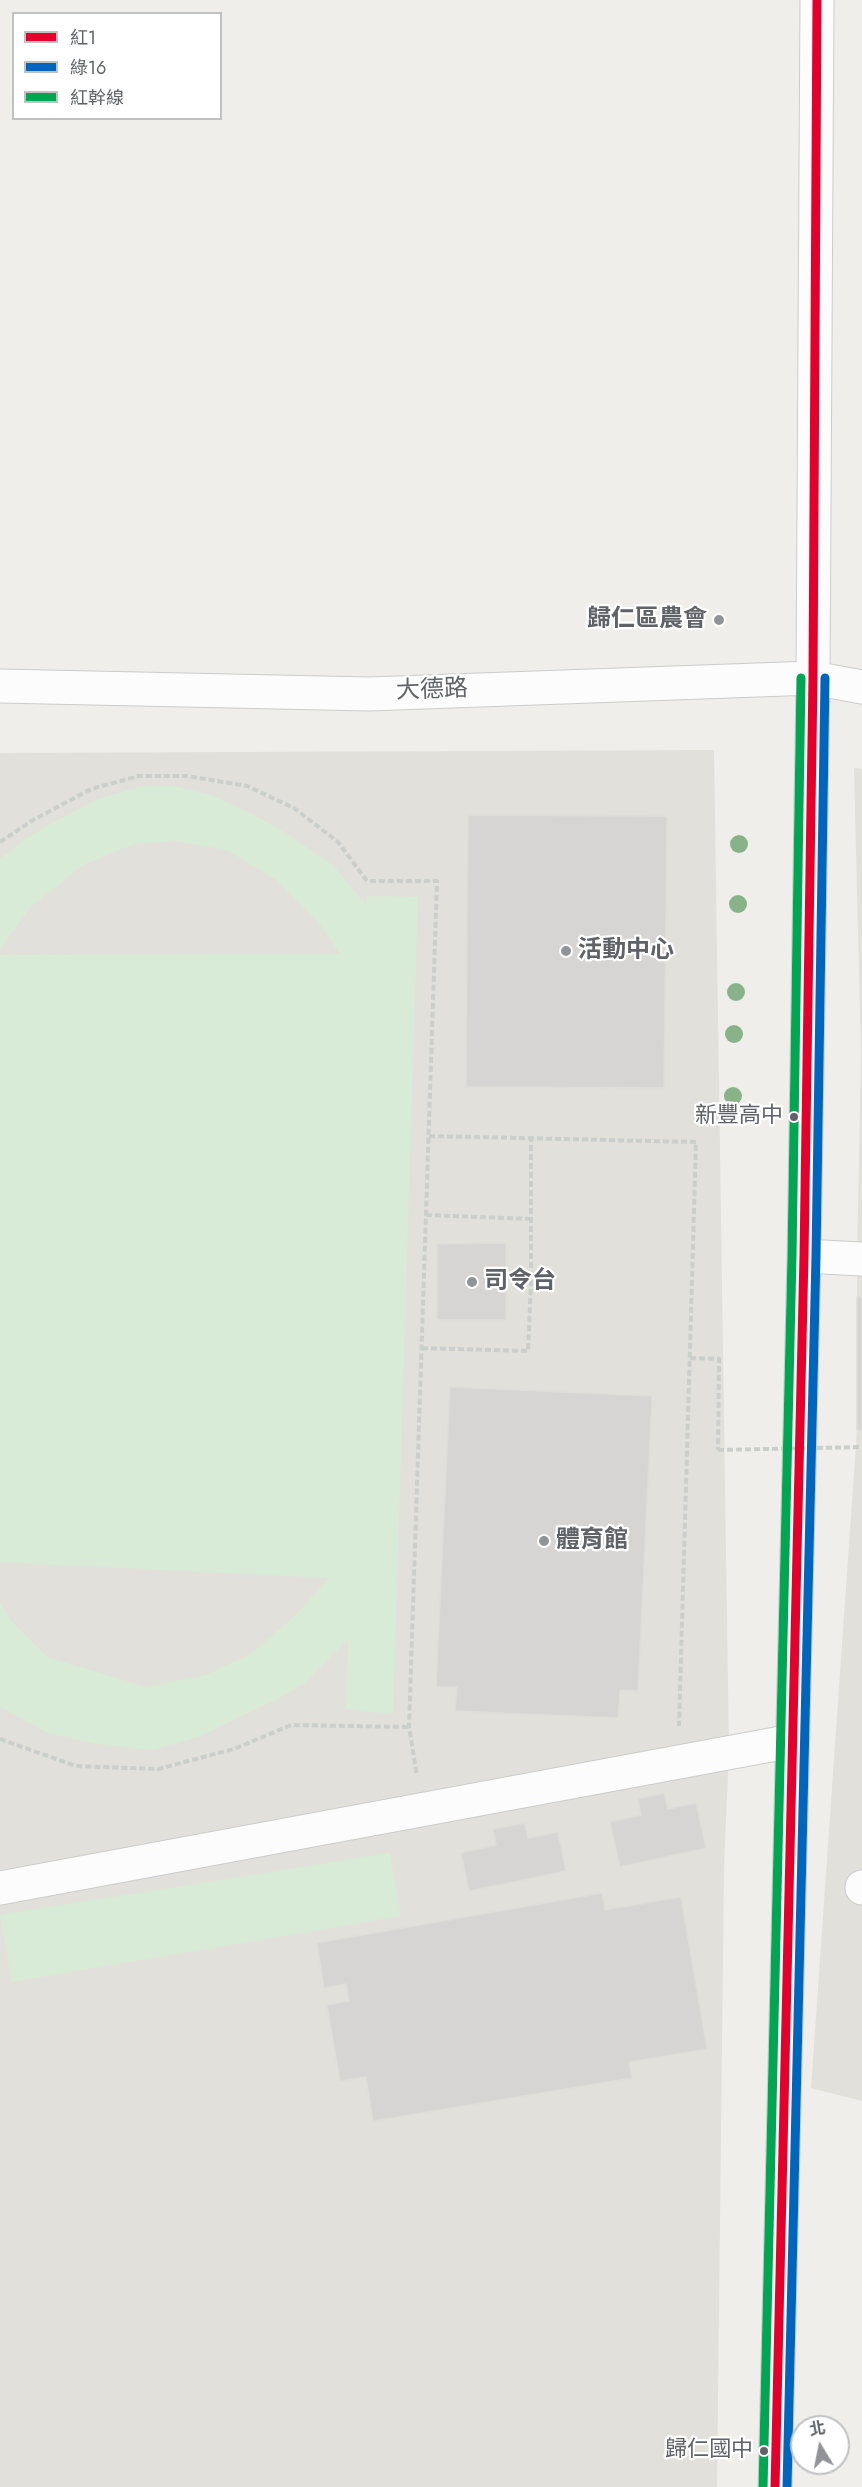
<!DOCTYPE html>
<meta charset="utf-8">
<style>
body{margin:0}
#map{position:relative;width:862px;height:2487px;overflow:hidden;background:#efeeea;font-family:Jost,"Noto Sans TC",sans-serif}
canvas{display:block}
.legend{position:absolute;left:12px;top:12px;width:210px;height:108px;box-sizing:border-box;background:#fff;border:2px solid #bfc1c3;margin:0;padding:8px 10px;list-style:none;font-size:18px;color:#5f6368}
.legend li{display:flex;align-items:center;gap:12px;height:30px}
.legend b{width:30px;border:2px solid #bfc1c3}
.north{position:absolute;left:790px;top:2415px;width:60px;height:60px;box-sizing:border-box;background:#fff;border:2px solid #bfc1c3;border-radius:50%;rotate:350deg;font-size:16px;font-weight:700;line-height:24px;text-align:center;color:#5f6368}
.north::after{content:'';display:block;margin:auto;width:21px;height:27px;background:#919496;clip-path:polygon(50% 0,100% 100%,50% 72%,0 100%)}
</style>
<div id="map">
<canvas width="862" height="2487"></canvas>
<ul class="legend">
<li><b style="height:8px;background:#e4002b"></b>紅1</li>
<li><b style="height:8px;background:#0065bd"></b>綠16</li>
<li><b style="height:8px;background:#00a651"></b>紅幹線</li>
</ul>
<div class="north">北</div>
</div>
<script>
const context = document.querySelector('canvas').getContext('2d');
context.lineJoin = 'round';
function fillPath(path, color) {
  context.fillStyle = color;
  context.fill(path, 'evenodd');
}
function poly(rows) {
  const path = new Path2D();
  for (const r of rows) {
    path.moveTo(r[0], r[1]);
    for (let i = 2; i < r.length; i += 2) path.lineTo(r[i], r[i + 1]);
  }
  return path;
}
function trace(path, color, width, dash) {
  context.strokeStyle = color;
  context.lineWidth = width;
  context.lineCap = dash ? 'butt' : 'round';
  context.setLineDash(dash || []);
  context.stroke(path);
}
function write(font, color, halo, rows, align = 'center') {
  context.font = font + ' Jost,"Noto Sans TC",sans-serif';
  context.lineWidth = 4.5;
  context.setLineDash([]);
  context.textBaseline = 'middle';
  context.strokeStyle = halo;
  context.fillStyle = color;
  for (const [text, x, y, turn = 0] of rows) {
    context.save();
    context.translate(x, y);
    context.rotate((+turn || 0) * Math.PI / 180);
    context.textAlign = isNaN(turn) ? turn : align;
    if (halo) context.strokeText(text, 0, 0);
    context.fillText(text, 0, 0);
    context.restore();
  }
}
fillPath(poly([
 [714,750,729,1752,724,1867,717,2487,0,2487,0,753],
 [854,768,862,769,862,2101,811,2088,857,1430,857,1259,861,1053]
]), '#e2e0da');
fillPath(poly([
 [142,786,175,786,211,795,254,815,286,833,333,865,366,905,367,896,418,897,393,1714,346,1709,348,1639,304,1684,283,1696,201,1736,153,1750,96,1744,48,1733,0,1707,0,1603,12,1622,47,1657,146,1687,206,1675,252,1653,293,1617,329,1578,0,1562,0,955,340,954,319,923,276,880,226,850,175,841,134,844,83,865,31,907,0,950,0,859,19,843,50,824,98,799],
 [390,1853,401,1916,12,1982,0,1915]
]), '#d8ebd6');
const building = poly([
 [468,815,667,816,664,1088,466,1087,468,815],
 [506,1243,506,1320,437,1320,437,1244,506,1243],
 [857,1297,862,1297,862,1430,857,1430,857,1297],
 [450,1387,652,1396,638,1691,620,1690,618,1718,455,1711,457,1687,436,1687,450,1387],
 [664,1793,668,1809,696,1803,706,1848,620,1867,610,1822,641,1815,638,1799,664,1793],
 [525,1823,528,1838,558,1832,566,1871,469,1891,461,1853,496,1845,493,1829,525,1823],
 [602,1893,605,1910,681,1897,707,2049,629,2062,632,2078,373,2121,366,2077,340,2081,327,2005,349,2001,346,1984,324,1988,317,1943,602,1893]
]);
fillPath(building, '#d6d5d3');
trace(building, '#deddd9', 1.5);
const minor = poly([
 [0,686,369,694,813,678,862,687],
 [804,1256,862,1259],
 [862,1887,862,1888],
 [0,1888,792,1741],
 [775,2487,804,1256,813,678,817,0]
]);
trace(minor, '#cbcccc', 35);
trace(poly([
 [0,842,33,820,91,789,139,776,187,776,247,786,294,808,338,842,367,881,437,881,409,1727,417,1776],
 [429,1136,696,1142,679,1726],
 [426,1215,532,1219],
 [422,1348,528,1351,531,1282,531,1138],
 [690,1358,719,1359,718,1450],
 [0,1739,76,1766,158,1769,234,1749,291,1725,409,1727]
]), '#cacfcc', 4, [6, 3]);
trace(minor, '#fdfcfc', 33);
trace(poly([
 [718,1450,862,1447]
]), '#cacfcc', 4, [6, 3]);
trace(poly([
 [775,2487,804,1256,813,678,817,0]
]), '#e4002b', 9);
trace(poly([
 [787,2487,816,1256,825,678]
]), '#0065bd', 9);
trace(poly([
 [763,2487,792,1256,801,678]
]), '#00a651', 9);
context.fillStyle = '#88b388';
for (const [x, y] of [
 [739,844],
 [738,904],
 [736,992],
 [734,1034],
 [733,1096]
]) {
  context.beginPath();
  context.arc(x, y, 9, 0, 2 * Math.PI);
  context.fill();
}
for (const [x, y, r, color] of [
 [719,620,6,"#919496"],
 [566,951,6,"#919496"],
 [794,1117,5,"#5f6368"],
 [472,1282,6,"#919496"],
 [544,1541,6,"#919496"],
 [764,2451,5,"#5f6368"]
]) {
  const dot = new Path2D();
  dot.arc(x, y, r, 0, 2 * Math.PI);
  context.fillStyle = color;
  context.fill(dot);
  trace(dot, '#fff', 2);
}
write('22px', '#5f6368', '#fff', [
 ["新豐高中",783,1117],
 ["歸仁國中",753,2451]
], 'right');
write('bold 24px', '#5f6368', '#fff', [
 ["歸仁區農會",707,620,"right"],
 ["活動中心",578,951],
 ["司令台",484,1282],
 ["體育館",556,1541]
], 'left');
write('24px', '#5f6368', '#fff', [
 ["大德路",432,691,-2]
]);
</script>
